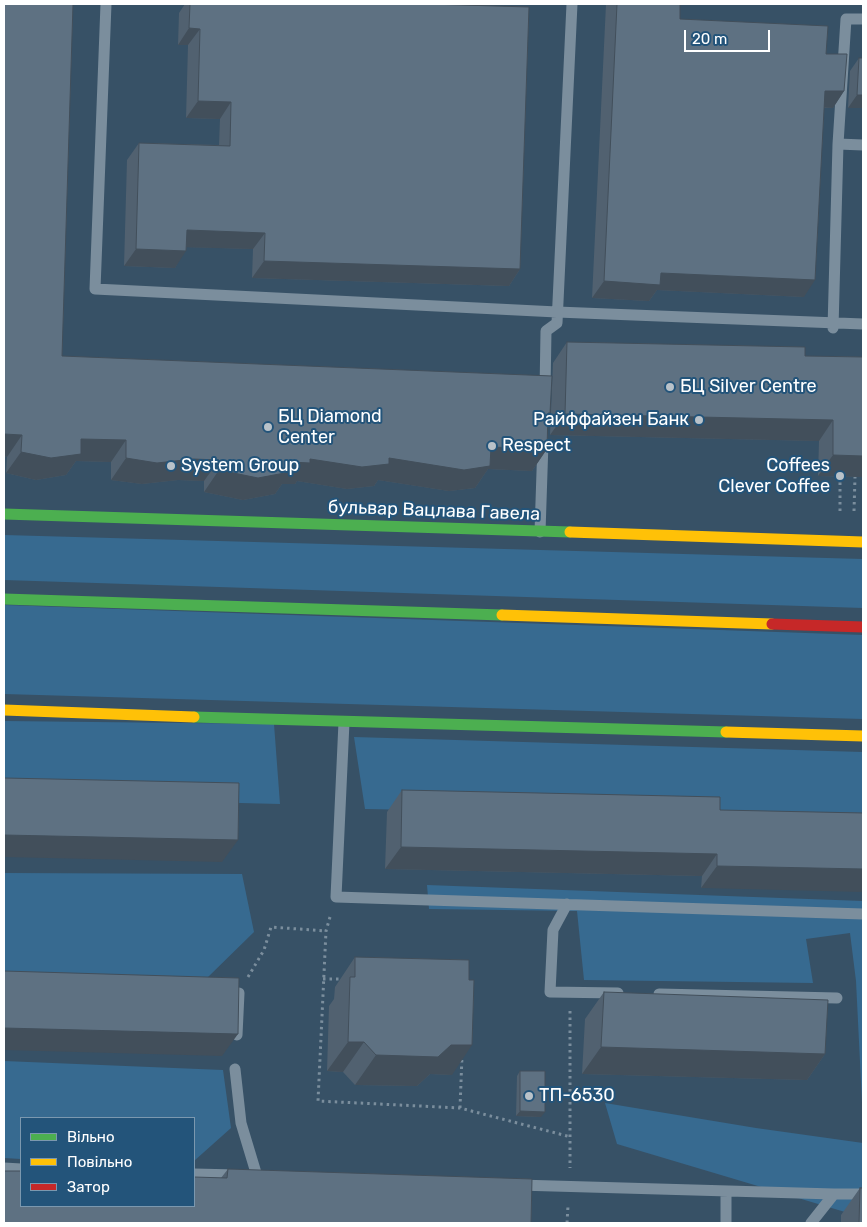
<!DOCTYPE html>
<meta charset="utf-8">
<style>
body{margin:0}
#map{position:relative;width:867px;height:1227px;overflow:hidden;background:#375166;font-family:Rubik,sans-serif}
canvas{display:block}
.frame{position:absolute;inset:0;border:5px solid #fff;pointer-events:none}
.legend{position:absolute;left:20px;top:1117px;width:175px;height:90px;box-sizing:border-box;background:#23547a;border:1px solid #7b98af;margin:0;padding:6px 9px;list-style:none;font-size:15px;color:#fff}
.legend li{display:flex;align-items:center;gap:10px;height:25px}
.legend b{width:25px;border:1px solid #7b98af}
.scale{position:absolute;left:684px;top:30px;width:86px;height:22px;box-sizing:border-box;border:2px solid #fff;border-top:0;padding-left:6px;font-size:15px;line-height:18px;white-space:nowrap;color:#fff;-webkit-text-stroke:4px #23547a;paint-order:stroke}
</style>
<div id="map">
<canvas width="867" height="1227"></canvas>
<div class="frame"></div>
<ul class="legend">
<li><b style="height:6px;background:#4caf50"></b>Вільно</li>
<li><b style="height:6px;background:#ffc107"></b>Повільно</li>
<li><b style="height:6px;background:#c62828"></b>Затор</li>
</ul>
<div class="scale">20 m</div>
</div>
<script>
const context = document.querySelector('canvas').getContext('2d');
context.lineJoin = 'round';
function fillPath(path, color) {
  context.fillStyle = color;
  context.fill(path, 'evenodd');
}
function poly(rows) {
  const path = new Path2D();
  for (const r of rows) {
    path.moveTo(r[0], r[1]);
    for (let i = 2; i < r.length; i += 2) path.lineTo(r[i], r[i + 1]);
  }
  return path;
}
function trace(path, color, width, dash) {
  context.strokeStyle = color;
  context.lineWidth = width;
  context.lineCap = dash ? 'butt' : 'round';
  context.setLineDash(dash || []);
  context.stroke(path);
}
function write(font, color, halo, rows, align = 'center') {
  context.font = font + ' Rubik,sans-serif';
  context.lineWidth = 4;
  context.setLineDash([]);
  context.textBaseline = 'middle';
  context.strokeStyle = halo;
  context.fillStyle = color;
  for (const [text, x, y, turn = 0] of rows) {
    context.save();
    context.translate(x, y);
    context.rotate((+turn || 0) * Math.PI / 180);
    context.textAlign = isNaN(turn) ? turn : align;
    if (halo) context.strokeText(text, 0, 0);
    context.fillText(text, 0, 0);
    context.restore();
  }
}
fillPath(poly([
 [4,535,863,559,863,608,4,580],
 [4,605,863,635,863,719,4,694],
 [4,721,274,724,280,804,4,797],
 [354,737,863,752,863,818,365,809],
 [4,873,242,874,254,932,207,978,4,977],
 [427,885,863,901,863,1123,856,981,850,933,806,939,813,983,584,980,577,911,429,909],
 [4,1061,223,1070,231,1128,194,1161,194,1118,21,1118,21,1159,4,1158],
 [605,1103,756,1128,863,1143,863,1209,845,1212,617,1144]
]), '#376a90');
trace(poly([
 [840,511,840,476],
 [854,511,855,477],
 [330,917,326,931,318,1101,460,1108,571,1137],
 [248,977,264,950,271,927,326,931],
 [323,979,343,979],
 [570,1011,570,1168],
 [460,1108,462,1056],
 [567,1223,568,1206]
]), '#7b8e9d', 3, [2.5, 4]);
trace(poly([
 [106,4,95,289,557,312,863,324],
 [838,144,863,145],
 [833,328,838,144,846,19,863,19],
 [545,391,546,331,557,323,572,4],
 [540,532,543,442],
 [344,722,336,897,863,914],
 [567,904,553,930,550,992,618,993],
 [223,993,239,993,237,1035],
 [659,994,837,998],
 [235,1069,241,1123,257,1176],
 [4,1168,21,1169],
 [194,1174,237,1175],
 [518,1185,834,1194],
 [726,1223,726,1191],
 [811,1223,834,1194,863,1194]
]), '#7b8e9d', 11);
trace(poly([
 [4,514,570,532],
 [4,599,502,615],
 [194,717,726,732]
]), '#4caf50', 11);
trace(poly([
 [570,532,863,542],
 [502,615,772,624],
 [4,710,194,717],
 [726,732,863,736]
]), '#ffc107', 11);
trace(poly([
 [772,624,863,627]
]), '#c62828', 11);
fillPath(poly([
 [4,4,62,356,550,413,548,417,547,449,532,471,488,469,475,488,449,491,378,480,374,486,347,489,297,481,295,484,282,484,275,494,243,500,204,492,204,481,178,480,142,484,111,480,111,462,76,461,66,475,36,480,6,473,7,457,4,456],
 [185,4,428,4,520,269,509,286,252,278,253,249,186,247,175,268,124,266,127,160,139,143,219,145,220,119,186,118,188,45,178,45,179,13],
 [606,4,680,4,680,19,826,54,844,91,833,108,824,108,804,297,657,290,649,301,592,298],
 [859,58,863,108,848,108,850,71],
 [567,342,805,356,863,357,863,477,818,476,819,441,550,435,553,363],
 [402,790,720,810,863,813,701,888,702,876,385,869,387,812],
 [355,957,452,1075,430,1074,417,1086,355,1085,343,1072,327,1071,329,1006,334,999,335,987],
 [604,992,825,1054,807,1080,582,1074,585,1019],
 [520,1071,541,1117,516,1116,517,1076],
 [228,1169,531,1223,221,1178],
 [860,1188,863,1223,841,1223,841,1215]
]), '#516170');
fillPath(poly([
 [189,28,200,29,188,45,178,45],
 [825,91,844,91,833,108,813,107],
 [857,95,863,95,863,108,848,108],
 [198,101,231,102,220,119,186,118],
 [187,230,265,233,253,249,175,247],
 [136,249,186,251,175,268,124,266],
 [264,261,520,269,509,286,252,278],
 [661,273,815,280,804,297,657,290,649,301,592,298,604,281],
 [565,414,833,420,819,441,550,435],
 [4,434,22,435,7,457,4,456],
 [81,439,126,440,111,462,76,461,66,475,36,480,6,473,21,452],
 [491,447,547,449,532,471,488,469,475,488,449,491,378,480,374,486,347,489,297,481,295,484,282,484,275,494,243,500,204,492,219,470,291,462,310,459,389,458],
 [833,455,863,456,863,477,818,476],
 [126,458,193,459,219,460,204,481,178,480,142,484,111,480],
 [4,835,238,840,222,862,4,857],
 [401,847,717,854,702,876,385,869],
 [717,866,863,869,863,892,701,888],
 [4,1028,238,1034,222,1056,4,1050],
 [348,1042,364,1042,343,1072,327,1071],
 [451,1045,472,1045,452,1075,430,1074,417,1086,355,1085,376,1055],
 [601,1047,825,1054,807,1080,582,1074],
 [520,1111,545,1112,541,1117,516,1116]
]), '#424f5b');
const building = poly([
 [4,4,73,4,62,356,552,376,550,413,548,413,547,449,491,447,490,466,464,470,389,458,389,464,362,467,310,459,310,463,291,462,290,472,258,478,219,470,219,460,193,459,157,463,126,458,126,440,81,439,81,454,51,458,21,452,22,435,4,434,4,4],
 [190,4,428,4,529,7,520,269,264,261,265,233,187,230,186,251,136,249,139,143,230,146,231,102,198,101,200,29,189,28,190,4],
 [617,4,680,4,680,19,828,26,826,54,847,54,844,91,825,91,815,280,661,273,660,285,604,281,617,4],
 [859,58,863,58,863,95,857,95,859,58],
 [567,342,805,347,805,356,863,357,863,456,833,455,833,420,565,414,567,342],
 [4,778,239,783,238,840,4,835,4,778],
 [402,790,720,797,720,810,863,813,863,869,717,866,717,854,401,847,402,790],
 [355,957,469,960,469,980,474,980,472,1045,451,1045,438,1057,376,1055,364,1042,348,1042,350,977,355,977,355,957],
 [4,971,239,978,238,1034,4,1028,4,971],
 [604,992,828,1000,825,1054,601,1047,604,992],
 [520,1071,545,1071,545,1112,520,1111,520,1071],
 [228,1169,532,1179,531,1223,4,1223,4,1171,21,1171,21,1206,194,1206,194,1177,227,1178,228,1169],
 [860,1188,863,1188,863,1223,859,1223,860,1188]
]);
fillPath(building, '#5e7182');
trace(building, '#424f5b', 1);
for (const [x, y, r, color] of [
 [670,387,5,"#b9c2c9"],
 [699,420,5,"#b9c2c9"],
 [268,427,5,"#b9c2c9"],
 [492,446,5,"#b9c2c9"],
 [171,466,5,"#b9c2c9"],
 [840,476,5,"#b9c2c9"],
 [529,1096,5,"#b9c2c9"]
]) {
  const dot = new Path2D();
  dot.arc(x, y, r, 0, 2 * Math.PI);
  context.fillStyle = color;
  context.fill(dot);
  trace(dot, '#23547a', 2);
}
write('18px', '#fff', '#23547a', [
 ["БЦ Silver Centre",680,387],
 ["БЦ Diamond",278,417],
 ["Center",278,438],
 ["Райффайзен Банк",689,420,"right"],
 ["Respect",502,446],
 ["System Group",181,466],
 ["Coffees",830,466,"right"],
 ["Clever Coffee",830,487,"right"],
 ["ТП-6530",539,1096]
], 'left');
write('18px', '#fff', '#23547a', [
 ["бульвар Вацлава Гавела",434,511,2]
]);
</script>
